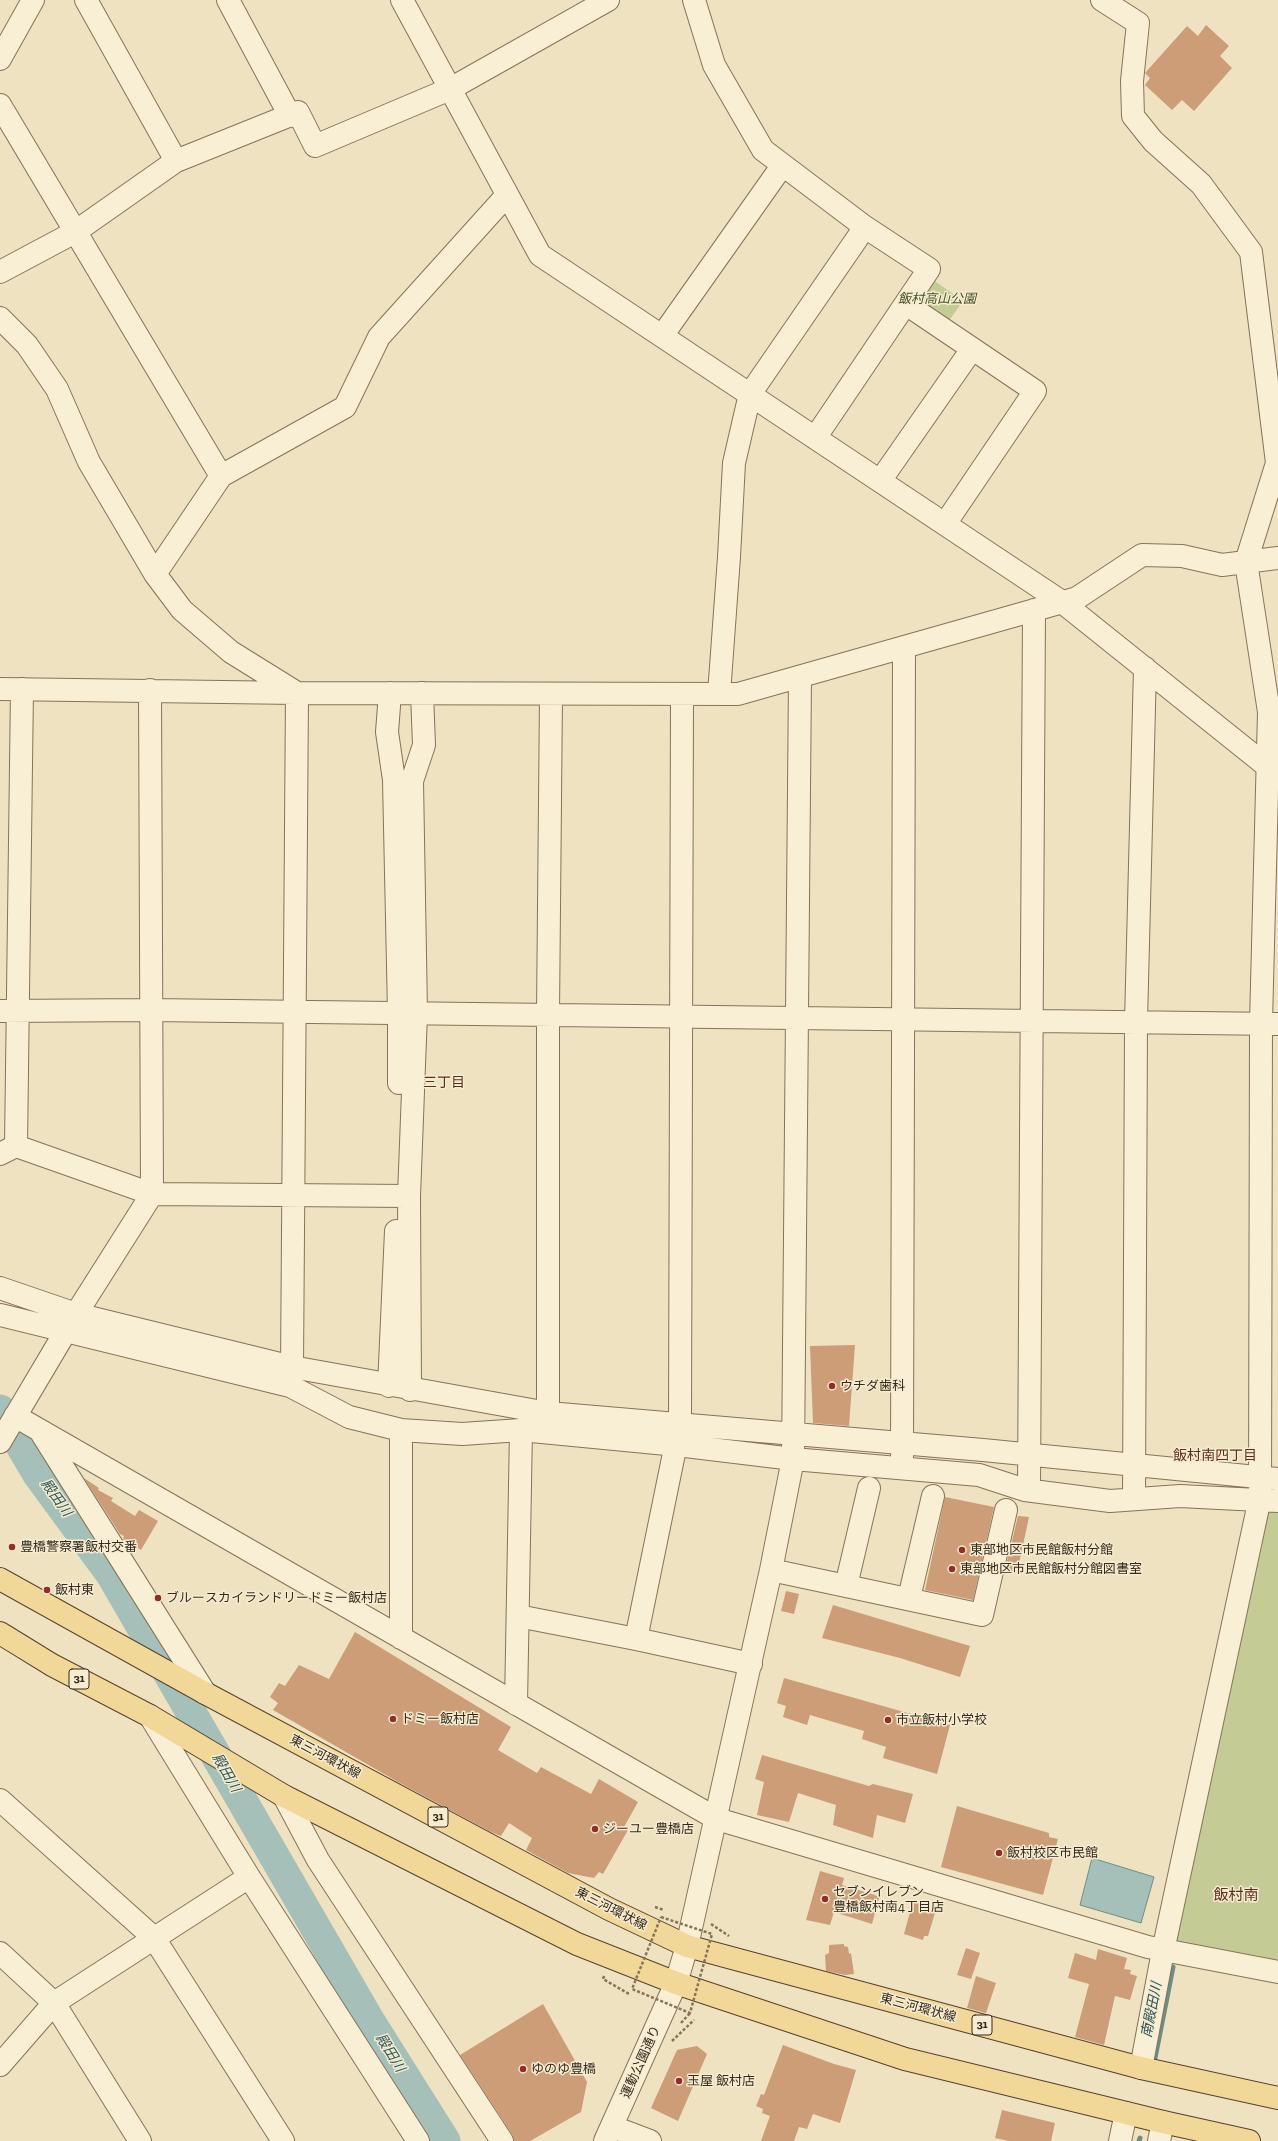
<!DOCTYPE html>
<meta charset="utf-8">
<style>
body{margin:0}
canvas{display:block;background:#eee2c1}
</style>
<canvas width="1278" height="2141"></canvas>
<script>
const context = document.querySelector('canvas').getContext('2d');
context.lineJoin = 'round';
function fillPath(path, color) {
  context.fillStyle = color;
  context.fill(path, 'evenodd');
}
function poly(rows) {
  const path = new Path2D();
  for (const r of rows) {
    path.moveTo(r[0], r[1]);
    for (let i = 2; i < r.length; i += 2) path.lineTo(r[i], r[i + 1]);
  }
  return path;
}
function trace(path, color, width, dash) {
  context.strokeStyle = color;
  context.lineWidth = width;
  context.lineCap = dash ? 'butt' : 'round';
  context.setLineDash(dash || []);
  context.stroke(path);
}
function write(font, color, halo, rows, align = 'center') {
  context.font = font + ' "Zilla Slab","Noto Sans JP",serif';
  context.lineWidth = 3;
  context.setLineDash([]);
  context.textBaseline = 'middle';
  context.strokeStyle = halo;
  context.fillStyle = color;
  for (const [text, x, y, turn = 0] of rows) {
    context.save();
    context.translate(x, y);
    context.rotate((+turn || 0) * Math.PI / 180);
    context.textAlign = isNaN(turn) ? turn : align;
    if (halo) context.strokeText(text, 0, 0);
    context.fillText(text, 0, 0);
    context.restore();
  }
}
fillPath(poly([
 [932,279,963,301,948,322,917,302],
 [1264,1508,1278,1510,1278,1966,1170,1945]
]), '#c4cb95');
const water = poly([
 [1092,1858,1154,1877,1141,1923,1080,1905,1092,1858]
]);
fillPath(water, '#a4c0b8');
trace(water, '#6b8e86', 1);
trace(poly([
 [1155,2058,1173,1967],
 [1139,2141,1140,2138]
]), '#6b8e86', 5);
trace(poly([
 [0,1410,37,1473,111,1574,369,2020,445,2141]
]), '#a4c0b8', 31);
fillPath(poly([
 [1206,25,1229,46,1220,56,1232,68,1194,111,1182,100,1172,110,1145,85,1150,78,1145,73,1187,26,1198,36],
 [855,1345,849,1426,813,1423,810,1346],
 [84,1478,99,1488,98,1490,113,1498,111,1501,135,1516,139,1510,158,1521,141,1550,123,1539,124,1536,120,1534],
 [945,1497,994,1507,973,1600,925,1590],
 [1018,1516,1029,1517,1017,1573,1005,1570],
 [786,1591,799,1594,794,1614,781,1611],
 [833,1605,970,1646,960,1677,900,1658,822,1638],
 [355,1632,511,1727,498,1750,537,1773,541,1767,591,1794,599,1779,638,1802,624,1827,628,1830,603,1874,599,1872,594,1878,568,1873,526,1850,532,1838,509,1823,501,1836,491,1832,398,1782,273,1710,278,1703,270,1697,279,1683,285,1686,299,1665,329,1679],
 [784,1678,950,1725,937,1774,883,1758,886,1747,862,1739,864,1731,810,1715,807,1725,783,1717,786,1706,777,1703],
 [762,1755,869,1786,873,1784,913,1794,905,1823,877,1815,873,1838,833,1825,836,1805,798,1793,789,1822,757,1815,764,1782,755,1779],
 [957,1806,1049,1833,1049,1837,1058,1839,1043,1895,941,1867],
 [820,1871,844,1878,842,1885,875,1895,879,1898,872,1924,834,1912,830,1925,806,1920],
 [913,1901,928,1906,927,1911,935,1913,928,1936,924,1936,923,1940,904,1934],
 [844,1944,844,1946,848,1947,849,1954,851,1953,854,1974,845,1975,826,1971,825,1955,829,1953,829,1945],
 [966,1948,980,1953,971,1979,957,1975],
 [1098,1949,1127,1958,1124,1969,1131,1970,1130,1974,1137,1976,1130,2000,1115,1996,1104,2045,1075,2037,1089,1984,1068,1978,1075,1953,1096,1960],
 [976,1976,996,1983,986,2013,967,2008],
 [543,2004,587,2082,581,2112,530,2141,514,2141,512,2134,460,2055],
 [783,2045,834,2064,856,2070,840,2123,813,2114,807,2129,799,2127,794,2141,761,2141,770,2116,762,2113,763,2109,756,2106,761,2094,764,2095],
 [697,2046,707,2054,678,2121,651,2108,677,2050],
 [1002,2110,1055,2123,1051,2141,1009,2141,995,2138]
]), '#cc9d77');
const minor = poly([
 [86,0,176,161],
 [228,0,290,116],
 [402,0,540,255,1062,602,1268,767],
 [694,0,714,65,763,150,865,227,929,269,815,438],
 [1102,0,1138,23,1132,81,1133,116,1153,141,1201,184,1251,252,1277,463,1246,562,1269,712,1261,1023,1260,1498,1163,1951,1141,2068],
 [0,59,33,0],
 [0,105,221,476],
 [0,272,75,232,176,161,298,112,315,146,450,89,608,0],
 [906,304,1035,391,945,524],
 [0,318,27,345,57,389,89,462,155,574,182,610,231,652,297,693,292,1367],
 [662,336,782,166],
 [880,481,972,349],
 [155,574,221,476,345,407,379,337,507,195],
 [0,689,297,693,738,694,1077,598,1142,555,1182,556,1222,565,1278,558],
 [390,693,387,732,394,780,399,1012,399,1083],
 [719,694,729,557,734,463,750,394,865,227],
 [0,1011,151,1010,1278,1024],
 [16,1146,152,1194,409,1196],
 [0,1154,16,1146,22,689],
 [0,1288,76,1314,292,1367,548,1413,983,1450,1278,1479],
 [0,1315,290,1386,349,1417,401,1430,462,1434,521,1430,677,1445,793,1459,979,1475,1025,1490,1110,1501,1180,1496,1278,1501],
 [389,1386,396,1231],
 [410,1390,409,1196,416,1013,412,781,424,745,422,693],
 [15,1416,717,1819,1148,1947,1278,1972],
 [42,1434,205,1693],
 [0,1442,76,1314,152,1194,150,690],
 [902,1457,904,647],
 [1029,1490,1034,610],
 [1134,1499,1136,1022,1145,668],
 [771,1570,982,1615,1006,1510],
 [846,1586,869,1488],
 [909,1598,933,1496],
 [518,1616,636,1639,751,1664],
 [401,1638,401,1430],
 [636,1639,680,1424,682,694],
 [516,1704,521,1430,548,1413,548,1014,551,694],
 [150,1716,249,1877,418,2141],
 [284,1796,318,1860,502,2141],
 [0,1800,154,1938,283,2141],
 [0,1953,54,2003,140,2141],
 [0,2065,54,2003,249,1877],
 [613,2127,650,2141],
 [605,2141,676,1983,687,1946,771,1570,793,1459,800,677],
 [1120,2141,1126,2113],
 [1159,2141,1163,2122]
]);
const major = poly([
 [0,1579,205,1693,609,1909,687,1946,1141,2068,1278,2098],
 [0,1633,52,1665,150,1716,284,1796,577,1944,676,1983,905,2059,1163,2122,1249,2141]
]);
trace(minor, '#877359', 24);
trace(major, '#55412d', 24);
trace(poly([
 [655,1907,664,1910],
 [711,1924,729,1936],
 [604,1976,603,1979,629,1994],
 [681,2023,690,2013],
 [672,2041,694,2020]
]), '#877359', 2.5, [3, 2]);
trace(minor, '#f8efd4', 22);
trace(major, '#f1d899', 22);
trace(poly([
 [661,1917,712,1934,690,2013,632,1989,661,1917]
]), '#877359', 2.5, [3, 2]);
for (const [x, y, r, color] of [
 [832,1386,4,"#962c29"],
 [12,1547,4,"#962c29"],
 [962,1550,4,"#962c29"],
 [952,1569,4,"#962c29"],
 [47,1590,4,"#962c29"],
 [158,1598,4,"#962c29"],
 [393,1719,4,"#962c29"],
 [888,1720,4,"#962c29"],
 [595,1829,4,"#962c29"],
 [999,1853,4,"#962c29"],
 [825,1899,4,"#962c29"],
 [523,2069,4,"#962c29"],
 [679,2081,4,"#962c29"]
]) {
  const dot = new Path2D();
  dot.arc(x, y, r, 0, 2 * Math.PI);
  context.fillStyle = color;
  context.fill(dot);
  trace(dot, '#f5ecd1', 1.5);
}
for (const [x, y, w] of [
 [79,1679,20],
 [438,1817,20],
 [982,2025,20]
]) {
  const box = new Path2D();
  box.roundRect(x - w / 2, y - 10, w, 20, 3);
  context.fillStyle = '#f5ecd1';
  context.fill(box);
  trace(box, '#372a1d', 1);
}
write('bold 12px', '#372a1d', null, [
 ["31",79,1679],
 ["31",438,1817],
 ["31",982,2025]
]);
write('italic 13px', '#465324', '#f5ecd1', [
 ["飯村高山公園",937,299]
]);
write('13px', '#372a1d', '#f5ecd1', [
 ["ウチダ歯科",840,1386],
 ["豊橋警察署飯村交番",20,1547],
 ["東部地区市民館飯村分館",970,1550],
 ["東部地区市民館飯村分館図書室",960,1569],
 ["飯村東",55,1590],
 ["ブルースカイランドリードミー飯村店",166,1598],
 ["ドミー飯村店",401,1719],
 ["市立飯村小学校",896,1720],
 ["ジーユー豊橋店",603,1829],
 ["飯村校区市民館",1007,1853],
 ["セブンイレブン",833,1892],
 ["豊橋飯村南4丁目店",833,1907],
 ["ゆのゆ豊橋",531,2069],
 ["玉屋 飯村店",687,2081]
], 'left');
write('13px', '#372a1d', '#f5ecd1', [
 ["東三河環状線",325,1757,28],
 ["東三河環状線",611,1909,27],
 ["東三河環状線",918,2008,15],
 ["運動公園通り",641,2062,-66]
]);
write('14px', '#632d1d', '#f5ecd1', [
 ["三丁目",444,1083],
 ["飯村南四丁目",1215,1456]
]);
write('italic 14px', '#2c5655', '#f5ecd1', [
 ["殿田川",56,1498,54],
 ["殿田川",226,1773,60],
 ["南殿田川",1152,2010,-79],
 ["殿田川",390,2053,58]
]);
write('15px', '#632d1d', '#f5ecd1', [
 ["飯村南",1236,1896]
]);
</script>
